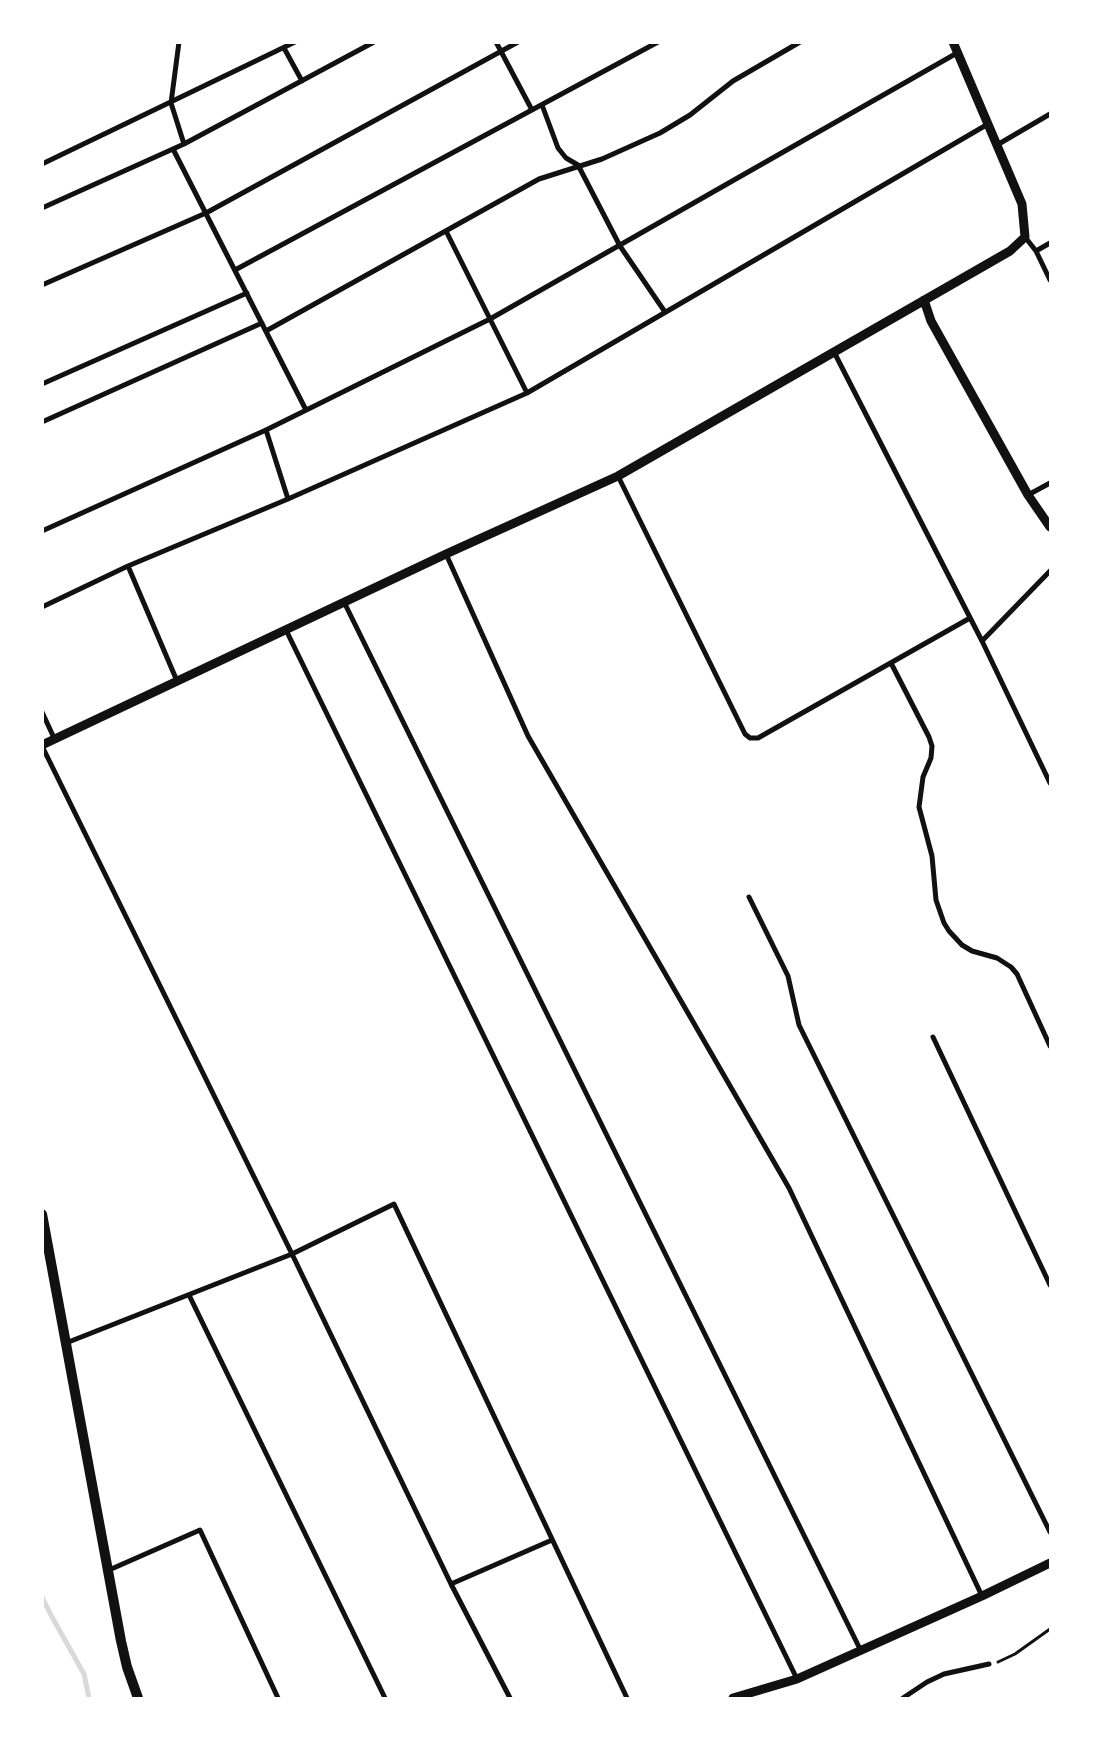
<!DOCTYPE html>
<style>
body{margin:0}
#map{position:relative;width:1093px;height:1741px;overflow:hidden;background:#fff;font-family:"Source Sans 3",sans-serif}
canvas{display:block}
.frame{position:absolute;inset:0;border:44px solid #fff;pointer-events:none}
</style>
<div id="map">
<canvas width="1093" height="1741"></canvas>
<div class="frame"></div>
</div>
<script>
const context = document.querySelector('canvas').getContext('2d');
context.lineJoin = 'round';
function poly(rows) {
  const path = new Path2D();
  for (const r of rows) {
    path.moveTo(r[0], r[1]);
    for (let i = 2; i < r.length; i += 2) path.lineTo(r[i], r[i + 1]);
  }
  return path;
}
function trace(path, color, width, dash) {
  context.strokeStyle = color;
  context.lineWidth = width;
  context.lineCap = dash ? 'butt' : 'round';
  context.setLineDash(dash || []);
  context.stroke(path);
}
trace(poly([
 [42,1597,52,1617,84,1674,89,1698]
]), '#d9d9d9', 5);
trace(poly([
 [998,1662,1015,1654,1050,1629]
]), '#111', 3);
trace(poly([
 [179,42,171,103,184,144],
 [496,42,532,110],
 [284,48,302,81],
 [542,105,558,148,566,158,578,165,620,246,665,312],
 [997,145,1050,114],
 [173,149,306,410],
 [42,164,295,42],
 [42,208,184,144,374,42],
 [446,231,527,393],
 [1025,237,1036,251,1050,280],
 [1036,251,1050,243],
 [235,270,658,42],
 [42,285,206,213,518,42],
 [266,331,539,179,602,159,660,133,690,115,733,81,800,42],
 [834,352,982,641,1050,783],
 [42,384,247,293],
 [42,422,262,323],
 [266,430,288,499],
 [618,476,745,734,750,738,758,738,970,618],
 [1028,495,1050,483],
 [42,531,266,430,490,319,957,53],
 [446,554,528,736,789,1188,982,1596],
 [128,566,177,681],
 [344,602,861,1651],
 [42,607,128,566,288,499,527,393,988,124],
 [286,630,797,1679],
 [982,641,1050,571],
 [891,663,929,737,932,746,931,758,923,777,919,807,932,856,936,900,944,923,949,931,962,945,972,951,997,958,1011,967,1017,974,1050,1046],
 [42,712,55,740],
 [42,746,292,1254,451,1584,510,1698],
 [749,897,788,976,799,1025,1050,1532],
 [933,1037,1050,1285],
 [189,1295,385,1698],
 [66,1343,292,1254,394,1204,627,1698],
 [109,1570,200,1530,278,1698],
 [451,1584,552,1540],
 [903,1698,927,1682,944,1674,989,1664]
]), '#111', 5);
trace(poly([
 [924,300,931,321,1028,495,1050,527],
 [42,745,446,554,618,476,1010,251,1025,237,1022,204,953,42],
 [733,1698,797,1679,982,1596,1050,1563]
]), '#111', 9);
trace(poly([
 [42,1214,121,1641,127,1667,138,1698]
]), '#111', 10);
</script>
